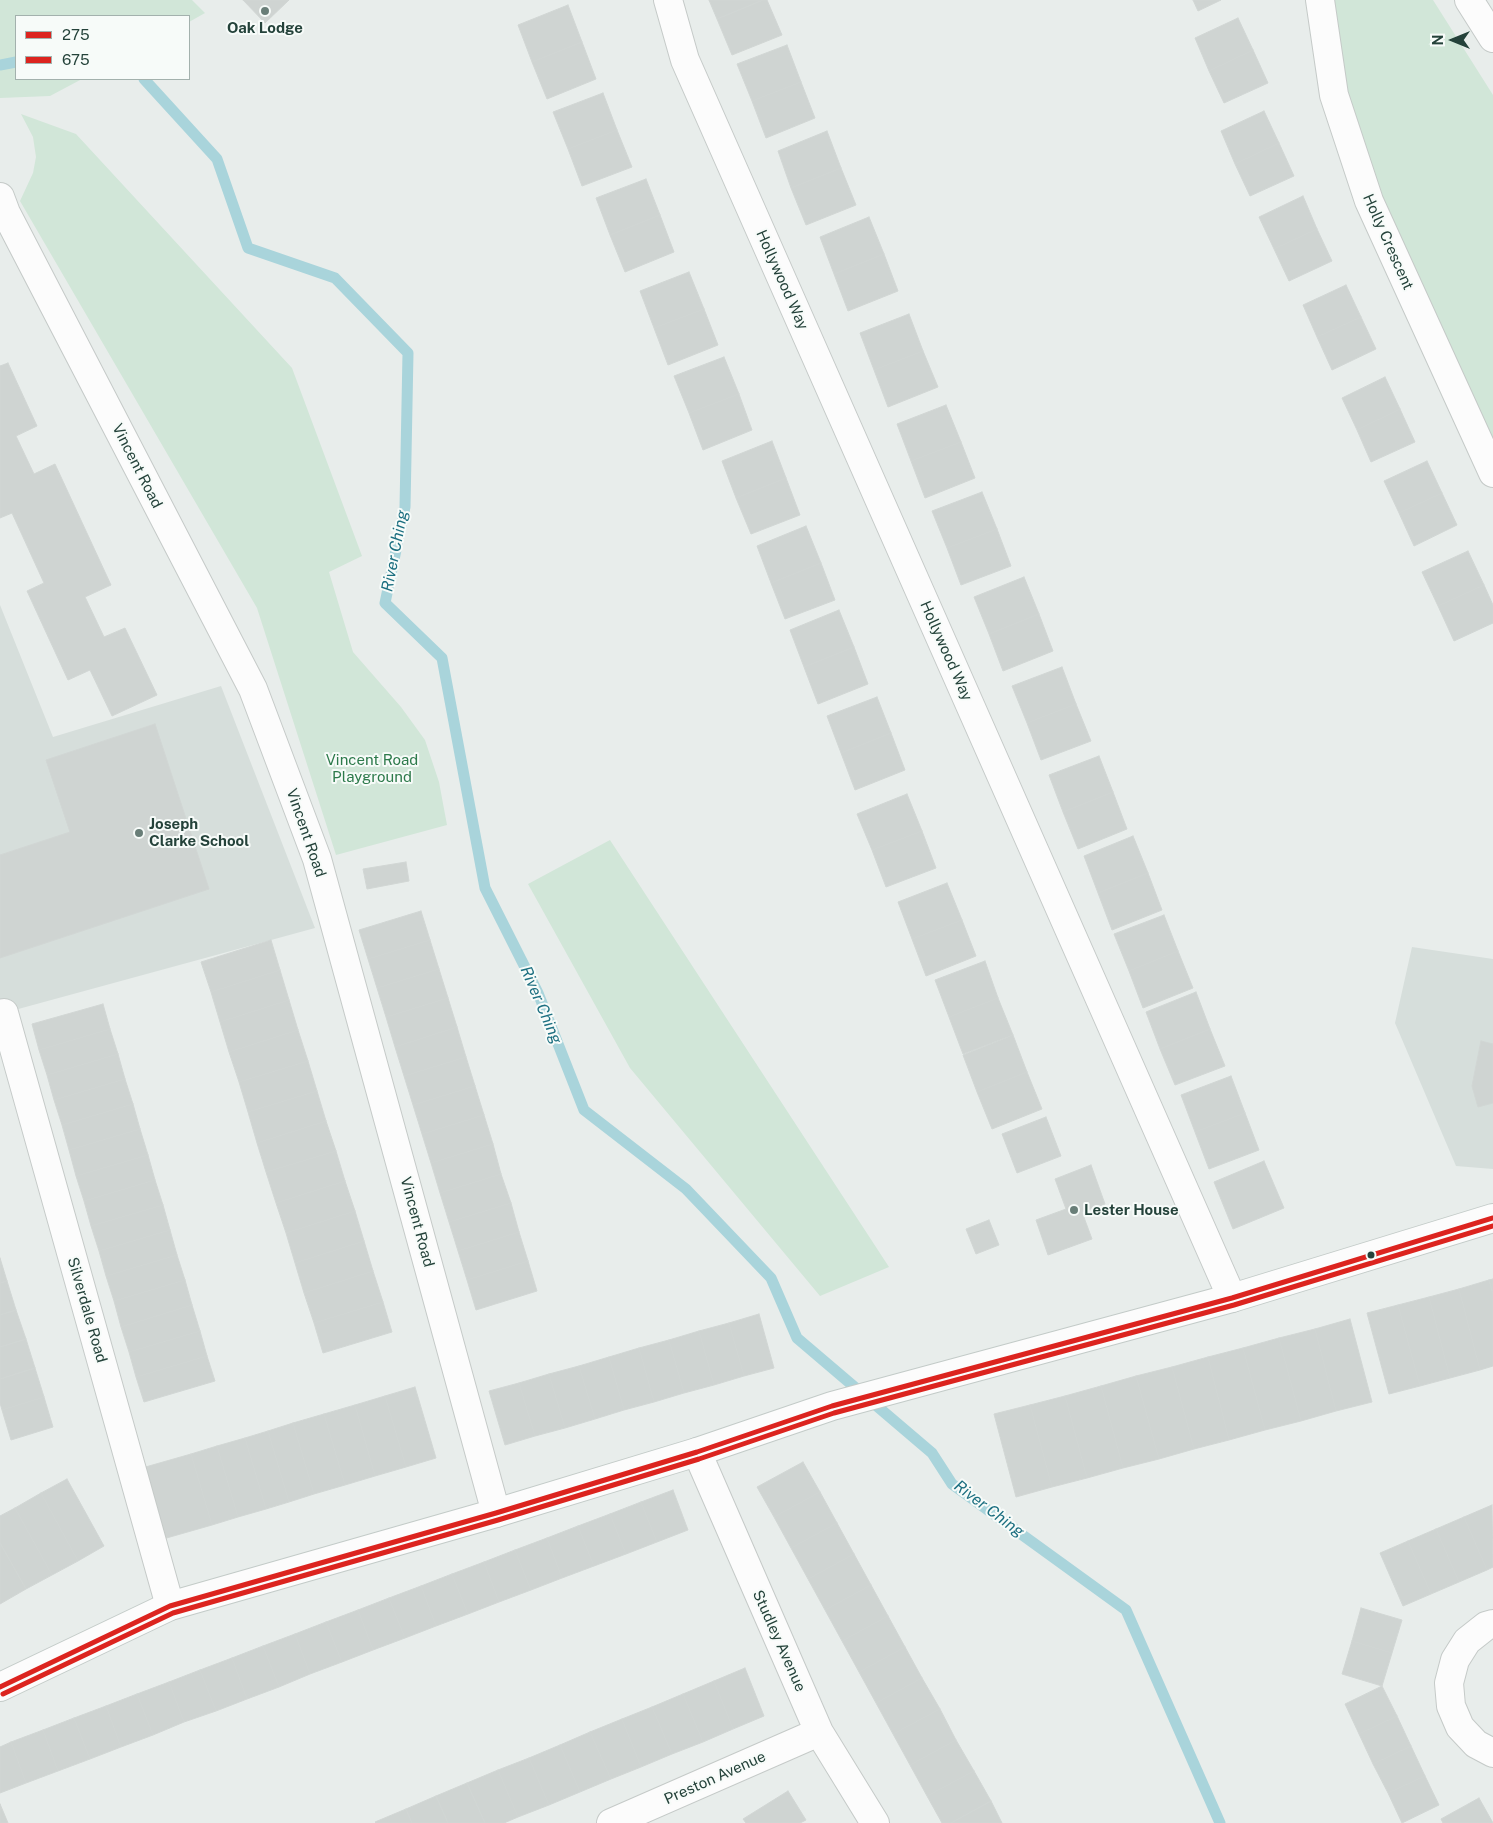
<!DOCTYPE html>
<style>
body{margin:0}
#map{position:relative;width:1493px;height:1823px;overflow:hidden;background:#e8edeb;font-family:"Public Sans",sans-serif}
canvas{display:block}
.legend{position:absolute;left:15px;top:15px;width:175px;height:65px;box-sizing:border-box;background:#f7fbf9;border:1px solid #a3b1ad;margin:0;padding:6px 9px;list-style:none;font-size:15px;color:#24423a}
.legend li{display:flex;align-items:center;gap:10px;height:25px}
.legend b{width:25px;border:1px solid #a3b1ad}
.north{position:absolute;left:1428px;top:15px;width:50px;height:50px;-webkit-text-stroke:4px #f7fbf9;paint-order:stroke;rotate:270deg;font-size:14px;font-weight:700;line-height:20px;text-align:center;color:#24423a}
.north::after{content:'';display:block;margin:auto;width:18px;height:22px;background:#24423a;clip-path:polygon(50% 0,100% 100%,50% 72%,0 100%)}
</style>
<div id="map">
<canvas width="1493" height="1823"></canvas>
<ul class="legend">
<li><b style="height:6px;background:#dc241f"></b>275</li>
<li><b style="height:6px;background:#dc241f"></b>675</li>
</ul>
<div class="north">N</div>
</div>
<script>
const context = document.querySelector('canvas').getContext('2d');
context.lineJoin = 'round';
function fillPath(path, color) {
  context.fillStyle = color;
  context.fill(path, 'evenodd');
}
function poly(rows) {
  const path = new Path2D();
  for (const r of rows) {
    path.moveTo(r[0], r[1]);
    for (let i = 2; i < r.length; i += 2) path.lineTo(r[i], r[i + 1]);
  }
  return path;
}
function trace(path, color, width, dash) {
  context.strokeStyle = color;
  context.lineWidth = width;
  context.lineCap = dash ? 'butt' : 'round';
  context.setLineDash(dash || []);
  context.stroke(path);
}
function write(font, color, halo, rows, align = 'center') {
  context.font = font + ' "Public Sans",sans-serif';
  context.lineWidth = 4;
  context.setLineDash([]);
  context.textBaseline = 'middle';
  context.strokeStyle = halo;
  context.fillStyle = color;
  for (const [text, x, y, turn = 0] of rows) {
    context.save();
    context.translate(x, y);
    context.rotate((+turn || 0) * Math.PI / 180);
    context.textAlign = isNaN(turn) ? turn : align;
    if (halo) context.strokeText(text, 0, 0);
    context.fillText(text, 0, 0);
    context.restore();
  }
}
fillPath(poly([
 [0,605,53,737,221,686,315,928,0,1014],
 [1412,947,1493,959,1493,1169,1456,1166,1395,1023]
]), '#d6dedb');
fillPath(poly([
 [0,0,192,0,205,13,189,22,189,16,16,16,16,79,82,79,50,96,0,98],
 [1330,0,1433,0,1493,95,1493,439,1364,165,1339,77],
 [21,114,76,134,292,368,362,556,329,572,353,652,401,707,425,740,439,782,447,825,336,855,257,608,20,201,33,173,36,157,33,137],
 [610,840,889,1267,820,1296,630,1068,528,884]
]), '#d1e6d8');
trace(poly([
 [0,65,16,62],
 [144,79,217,159,248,248,335,278,408,353,405,507,385,603,442,658,485,888,538,993,584,1110,686,1189,771,1278,797,1338,932,1453,952,1484,1126,1610,1220,1823]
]), '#a9d4db', 11);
const building = poly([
 [243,0,289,0,265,23,243,0],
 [709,0,763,0,717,19,709,0],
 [763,0,767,0,782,35,732,55,717,19,763,0],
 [1193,0,1221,0,1198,11,1193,0],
 [568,5,582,42,532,62,518,25,568,5],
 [1238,18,1253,50,1209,71,1195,38,1238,18],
 [582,42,596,79,547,99,532,62,582,42],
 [787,45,801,82,752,101,737,64,787,45],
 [1253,50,1268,83,1224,103,1209,71,1253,50],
 [801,82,815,118,766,138,752,101,801,82],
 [603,93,617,130,568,149,553,112,603,93],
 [1264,111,1279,143,1235,164,1221,131,1264,111],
 [617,130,632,167,582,186,568,149,617,130],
 [827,131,841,168,791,188,778,151,827,131],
 [1279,143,1294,176,1250,196,1235,164,1279,143],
 [841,168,856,205,806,225,791,188,841,168],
 [646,179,660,215,610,235,596,198,646,179],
 [1303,196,1317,229,1274,249,1259,217,1303,196],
 [660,215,674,252,625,272,610,235,660,215],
 [869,217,884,254,834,274,820,237,869,217],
 [1317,229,1332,261,1289,281,1274,249,1317,229],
 [884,254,898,291,848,311,834,274,884,254],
 [689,272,704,309,654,328,640,291,689,272],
 [1346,285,1361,317,1317,337,1303,305,1346,285],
 [704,309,718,345,668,365,654,328,704,309],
 [909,314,923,351,874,370,860,333,909,314],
 [1361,317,1376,349,1332,370,1317,337,1361,317],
 [923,351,938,387,888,407,874,370,923,351],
 [724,357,739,394,689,413,674,376,724,357],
 [8,363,37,426,16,436,34,474,55,464,111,585,85,597,104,637,125,628,157,695,112,716,90,670,68,680,27,591,44,583,12,513,0,518,0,366,8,363],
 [1385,377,1400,409,1357,430,1342,398,1385,377],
 [739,394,752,430,703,450,689,413,739,394],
 [946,405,961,442,911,461,897,424,946,405],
 [1400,409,1415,442,1371,462,1357,430,1400,409],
 [772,441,786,478,736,498,722,461,772,441],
 [961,442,975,478,925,498,911,461,961,442],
 [1427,461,1442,493,1399,513,1384,481,1427,461],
 [786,478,800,515,751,534,736,498,786,478],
 [982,492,997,529,947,548,932,511,982,492],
 [1442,493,1457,525,1414,546,1399,513,1442,493],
 [806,526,821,563,771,583,757,546,806,526],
 [997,529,1011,566,961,585,947,548,997,529],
 [1468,551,1484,585,1438,606,1422,572,1468,551],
 [821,563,835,600,785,619,771,583,821,563],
 [1024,577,1039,614,989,634,974,597,1024,577],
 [1484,585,1493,605,1493,623,1454,641,1438,606,1484,585],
 [839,610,854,647,804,667,790,630,839,610],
 [1039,614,1053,651,1003,671,989,634,1039,614],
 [854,647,868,684,818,704,804,667,854,647],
 [1062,667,1076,704,1027,723,1012,686,1062,667],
 [877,697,891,733,841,753,827,716,877,697],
 [1076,704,1091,741,1041,760,1027,723,1076,704],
 [155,724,209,889,0,958,0,855,70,832,46,760,155,724],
 [891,733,905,770,855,790,841,753,891,733],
 [1099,756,1113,792,1063,812,1049,775,1099,756],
 [1113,792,1127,829,1078,849,1063,812,1113,792],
 [907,794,922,831,872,850,857,814,907,794],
 [922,831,936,868,886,887,872,850,922,831],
 [1133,836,1148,873,1098,893,1084,856,1133,836],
 [406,862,409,881,367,889,363,869,406,862],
 [1148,873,1162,910,1112,930,1098,893,1148,873],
 [947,883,962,920,912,939,898,902,947,883],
 [421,911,430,940,368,959,359,930,421,911],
 [1164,915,1178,951,1129,971,1114,934,1164,915],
 [962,920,976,956,926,976,912,939,962,920],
 [271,940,280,970,211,992,201,962,271,940],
 [430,940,439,969,377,988,368,959,430,940],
 [1178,951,1193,988,1143,1008,1129,971,1178,951],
 [985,961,998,998,949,1017,935,980,985,961],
 [439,969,448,998,386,1017,377,988,439,969],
 [280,970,289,1000,220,1022,211,992,280,970],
 [1196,992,1210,1029,1160,1049,1146,1012,1196,992],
 [448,998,457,1027,395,1047,386,1017,448,998],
 [998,998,1013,1035,963,1054,949,1017,998,998],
 [289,1000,298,1030,229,1052,220,1022,289,1000],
 [103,1004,110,1029,39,1050,32,1024,103,1004],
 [457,1027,466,1057,404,1076,395,1047,457,1027],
 [110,1029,118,1054,47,1075,39,1050,110,1029],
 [1210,1029,1225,1066,1175,1085,1160,1049,1210,1029],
 [298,1030,308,1061,239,1082,229,1052,298,1030],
 [1013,1035,1027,1072,977,1092,963,1055,1013,1035],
 [1481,1041,1493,1044,1493,1103,1478,1107,1472,1086,1481,1041],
 [118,1054,125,1079,54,1100,47,1075,118,1054],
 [466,1057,475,1086,413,1105,404,1076,466,1057],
 [308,1061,317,1091,248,1112,239,1082,308,1061],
 [1027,1072,1042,1109,992,1129,977,1092,1027,1072],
 [1231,1076,1245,1113,1195,1132,1181,1095,1231,1076],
 [125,1079,133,1104,62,1125,54,1100,125,1079],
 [475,1086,484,1115,422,1134,413,1105,475,1086],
 [317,1091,326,1121,257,1143,248,1112,317,1091],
 [133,1104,140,1129,69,1150,62,1125,133,1104],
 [1245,1113,1259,1150,1209,1169,1195,1132,1245,1113],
 [484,1115,493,1144,431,1163,422,1134,484,1115],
 [1046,1117,1061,1156,1017,1173,1002,1134,1046,1117],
 [326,1121,336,1151,266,1172,257,1143,326,1121],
 [140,1129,148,1155,76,1176,69,1150,140,1129],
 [493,1144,501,1174,440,1193,431,1163,493,1144],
 [336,1151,345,1181,276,1203,266,1172,336,1151],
 [148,1155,155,1180,84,1201,76,1176,148,1155],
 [1264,1161,1284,1208,1233,1229,1214,1182,1264,1161],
 [1091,1165,1105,1204,1082,1212,1092,1239,1048,1255,1036,1220,1066,1209,1055,1179,1091,1165],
 [501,1174,511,1203,449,1222,440,1193,501,1174],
 [155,1180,163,1205,91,1226,84,1201,155,1180],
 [345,1181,355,1211,286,1233,276,1203,345,1181],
 [511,1203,519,1232,458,1251,449,1222,511,1203],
 [163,1205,170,1230,99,1251,91,1226,163,1205],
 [355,1211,364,1241,295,1263,286,1233,355,1211],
 [989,1220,999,1245,976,1254,966,1229,989,1220],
 [170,1230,177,1255,106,1276,99,1251,170,1230],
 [519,1232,528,1261,467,1280,458,1251,519,1232],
 [364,1241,373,1271,304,1293,295,1263,364,1241],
 [177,1255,185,1280,114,1301,106,1276,177,1255],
 [0,1258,7,1281,0,1283,0,1258],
 [528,1261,537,1291,476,1310,467,1280,528,1261],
 [373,1271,383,1302,314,1323,304,1293,373,1271],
 [1493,1279,1493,1294,1489,1280,1493,1279],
 [185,1280,192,1305,121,1327,114,1301,185,1280],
 [1489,1280,1493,1294,1493,1366,1480,1370,1459,1289,1489,1280],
 [7,1281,16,1310,0,1315,0,1283,7,1281],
 [1459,1289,1480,1370,1450,1378,1429,1297,1459,1289],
 [1429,1297,1450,1378,1420,1386,1398,1305,1429,1297],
 [383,1302,392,1332,323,1353,314,1323,383,1302],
 [192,1305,200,1331,129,1352,121,1327,192,1305],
 [1398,1305,1420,1386,1389,1394,1367,1313,1398,1305],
 [16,1310,26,1339,0,1347,0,1315,16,1310],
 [759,1314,774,1368,744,1376,729,1323,759,1314],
 [1350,1319,1372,1402,1336,1411,1315,1329,1350,1319],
 [729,1323,744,1376,714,1385,699,1331,729,1323],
 [1315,1329,1336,1411,1301,1421,1279,1338,1315,1329],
 [200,1331,207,1356,136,1377,129,1352,200,1331],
 [699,1331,714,1385,684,1393,669,1340,699,1331],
 [1279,1338,1301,1421,1265,1430,1243,1348,1279,1338],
 [26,1339,35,1368,0,1379,0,1347,26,1339],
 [669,1340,684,1393,654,1402,639,1348,669,1340],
 [639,1348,654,1402,624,1410,609,1357,639,1348],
 [1243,1348,1265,1430,1229,1440,1208,1357,1243,1348],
 [207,1356,215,1381,144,1402,136,1377,207,1356],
 [609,1357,624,1410,595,1419,579,1366,609,1357],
 [1208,1357,1229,1440,1194,1449,1172,1367,1208,1357],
 [579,1366,595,1419,565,1428,549,1374,579,1366],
 [1172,1367,1194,1449,1159,1459,1136,1376,1172,1367],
 [35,1368,44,1397,2,1410,0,1403,0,1379,35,1368],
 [549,1374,565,1428,535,1436,519,1383,549,1374],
 [1136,1376,1159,1459,1123,1468,1101,1386,1136,1376],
 [519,1383,535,1436,505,1445,489,1391,519,1383],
 [1101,1386,1123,1468,1087,1478,1065,1396,1101,1386],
 [415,1387,436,1458,406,1467,385,1396,415,1387],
 [385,1396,406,1467,375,1476,355,1405,385,1396],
 [1065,1396,1087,1478,1052,1487,1030,1405,1065,1396],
 [44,1397,53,1427,11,1440,2,1410,44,1397],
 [355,1405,375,1476,345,1485,324,1414,355,1405],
 [1030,1405,1052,1487,1016,1497,994,1414,1030,1405],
 [324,1414,345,1485,314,1494,293,1423,324,1414],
 [293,1423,314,1494,289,1502,268,1431,293,1423],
 [268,1431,289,1502,266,1509,245,1438,268,1431],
 [245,1438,266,1509,238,1517,217,1446,245,1438],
 [217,1446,238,1517,212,1525,191,1454,217,1446],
 [191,1454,212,1525,163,1539,142,1468,191,1454],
 [803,1462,820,1492,774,1517,757,1487,803,1462],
 [67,1479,104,1546,78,1561,41,1493,67,1479],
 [673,1490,688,1530,657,1542,641,1502,673,1490],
 [820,1492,837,1523,791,1548,774,1517,820,1492],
 [41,1493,78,1561,52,1575,15,1508,41,1493],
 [641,1502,657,1542,626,1554,610,1514,641,1502],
 [1492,1505,1493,1567,1487,1570,1464,1517,1492,1505],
 [15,1508,52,1575,26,1589,0,1543,0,1516,15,1508],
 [610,1514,626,1554,594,1566,578,1526,610,1514],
 [1464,1517,1487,1570,1459,1582,1436,1529,1464,1517],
 [837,1523,854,1554,808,1579,791,1548,837,1523],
 [578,1526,594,1566,562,1578,547,1538,578,1526],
 [1436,1529,1459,1582,1431,1594,1408,1541,1436,1529],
 [547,1538,562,1578,531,1590,515,1550,547,1538],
 [1408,1541,1431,1594,1403,1606,1380,1553,1408,1541],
 [0,1543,26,1589,0,1604,0,1543],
 [515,1550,531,1590,499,1602,484,1562,515,1550],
 [854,1554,871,1585,825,1610,808,1579,854,1554],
 [484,1562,499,1602,468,1614,452,1574,484,1562],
 [452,1574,468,1614,436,1626,421,1586,452,1574],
 [871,1585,888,1616,842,1641,825,1610,871,1585],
 [421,1586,436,1626,405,1638,389,1598,421,1586],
 [389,1598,405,1638,373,1650,358,1610,389,1598],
 [1361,1608,1402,1620,1392,1653,1352,1641,1361,1608],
 [358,1610,373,1650,342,1662,326,1622,358,1610],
 [888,1616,905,1647,859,1672,842,1641,888,1616],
 [326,1622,342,1662,310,1674,295,1634,326,1622],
 [295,1634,310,1674,279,1687,263,1646,295,1634],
 [1352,1641,1392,1653,1382,1686,1342,1674,1352,1641],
 [263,1646,279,1687,247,1699,232,1658,263,1646],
 [905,1647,922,1678,876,1703,859,1672,905,1647],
 [232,1658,247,1699,216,1711,200,1670,232,1658],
 [745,1668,764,1716,733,1729,714,1681,745,1668],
 [200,1670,216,1711,184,1722,169,1682,200,1670],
 [922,1678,940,1709,893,1734,876,1703,922,1678],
 [714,1681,733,1729,703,1742,683,1694,714,1681],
 [169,1682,184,1722,153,1735,137,1694,169,1682],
 [1382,1686,1397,1716,1359,1734,1345,1704,1382,1686],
 [137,1694,153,1735,121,1747,106,1706,137,1694],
 [683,1694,703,1742,672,1754,652,1707,683,1694],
 [106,1706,121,1747,90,1759,74,1718,106,1706],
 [652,1707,672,1754,641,1767,622,1719,652,1707],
 [940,1709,956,1740,910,1765,893,1734,940,1709],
 [1397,1716,1411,1746,1373,1764,1359,1734,1397,1716],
 [74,1718,90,1759,58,1771,43,1730,74,1718],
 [622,1719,641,1767,611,1779,590,1732,622,1719],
 [43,1730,58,1771,26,1783,11,1742,43,1730],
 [590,1732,611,1779,580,1792,560,1745,590,1732],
 [956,1740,974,1771,927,1796,910,1765,956,1740],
 [11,1742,26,1783,0,1793,0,1747,11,1742],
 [560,1745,580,1792,549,1805,529,1758,560,1745],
 [1411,1746,1425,1776,1388,1793,1373,1764,1411,1746],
 [529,1758,549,1805,518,1817,498,1770,529,1758],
 [498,1770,518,1817,504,1823,485,1823,467,1783,498,1770],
 [974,1771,991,1801,951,1823,942,1823,927,1796,974,1771],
 [1425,1776,1439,1805,1402,1823,1388,1793,1425,1776],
 [467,1783,485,1823,448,1823,436,1796,467,1783],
 [788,1791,806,1820,800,1823,746,1823,743,1819,788,1791],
 [436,1796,448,1823,412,1823,406,1809,436,1796],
 [1479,1798,1493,1823,1443,1823,1441,1819,1479,1798],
 [991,1801,1002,1823,951,1823,991,1801],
 [0,1804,8,1823,0,1823,0,1804],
 [406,1809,412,1823,376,1823,375,1822,406,1809]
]);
fillPath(building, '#cfd4d2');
trace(building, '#d1d6d4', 1);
const street = poly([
 [668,0,685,60,1232,1298],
 [1320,0,1334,95,1369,201,1493,473],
 [1469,0,1493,38],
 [0,197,6,213,253,689,317,859,496,1513],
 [4,1013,170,1606],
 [697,1452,819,1732,875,1823],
 [1493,1624,1486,1626,1467,1641,1455,1660,1449,1683,1451,1706,1460,1727,1476,1744,1493,1753],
 [611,1823,819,1732]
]);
const secondary = poly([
 [0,1687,170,1606,496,1513,697,1452,832,1406,1232,1298,1493,1218]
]);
trace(street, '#c5cac8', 30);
trace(secondary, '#c3cbc8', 30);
trace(street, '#fcfcfc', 28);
trace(secondary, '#fcfcfc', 28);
trace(poly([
 [0,1687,170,1606,496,1513,697,1452,832,1406,1232,1298,1493,1218]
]), '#dc241f', 5);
trace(poly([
 [3,1694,173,1613,498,1520,699,1459,834,1413,1234,1305,1493,1226]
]), '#dc241f', 5);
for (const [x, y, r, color] of [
 [265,11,5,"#697e78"],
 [139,833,5,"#697e78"],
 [1074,1210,5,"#697e78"],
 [1371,1255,4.5,"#24423a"]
]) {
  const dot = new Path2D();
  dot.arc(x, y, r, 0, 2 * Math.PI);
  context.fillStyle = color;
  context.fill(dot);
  trace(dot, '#f7fbf9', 2);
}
write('bold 15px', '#24423a', '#f7fbf9', [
 ["Oak Lodge",265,28,"center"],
 ["Joseph",149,824],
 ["Clarke School",149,841],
 ["Lester House",1084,1210]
], 'left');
write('15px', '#24423a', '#f7fbf9', [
 ["Holly Crescent",1388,242,66],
 ["Hollywood Way",782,280,66],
 ["Vincent Road",137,466,63],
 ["Hollywood Way",946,651,66],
 ["Vincent Road",306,833,71],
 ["Vincent Road",417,1222,75],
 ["Silverdale Road",87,1310,74],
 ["Studley Avenue",779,1641,66],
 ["Preston Avenue",715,1778,-24]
]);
write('15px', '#2d7a4b', '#f7fbf9', [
 ["Vincent Road",372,760],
 ["Playground",372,777]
]);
write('italic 16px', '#1c6f80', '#f7fbf9', [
 ["River Ching",395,551,-79],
 ["River Ching",541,1005,67],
 ["River Ching",989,1509,37]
]);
</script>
